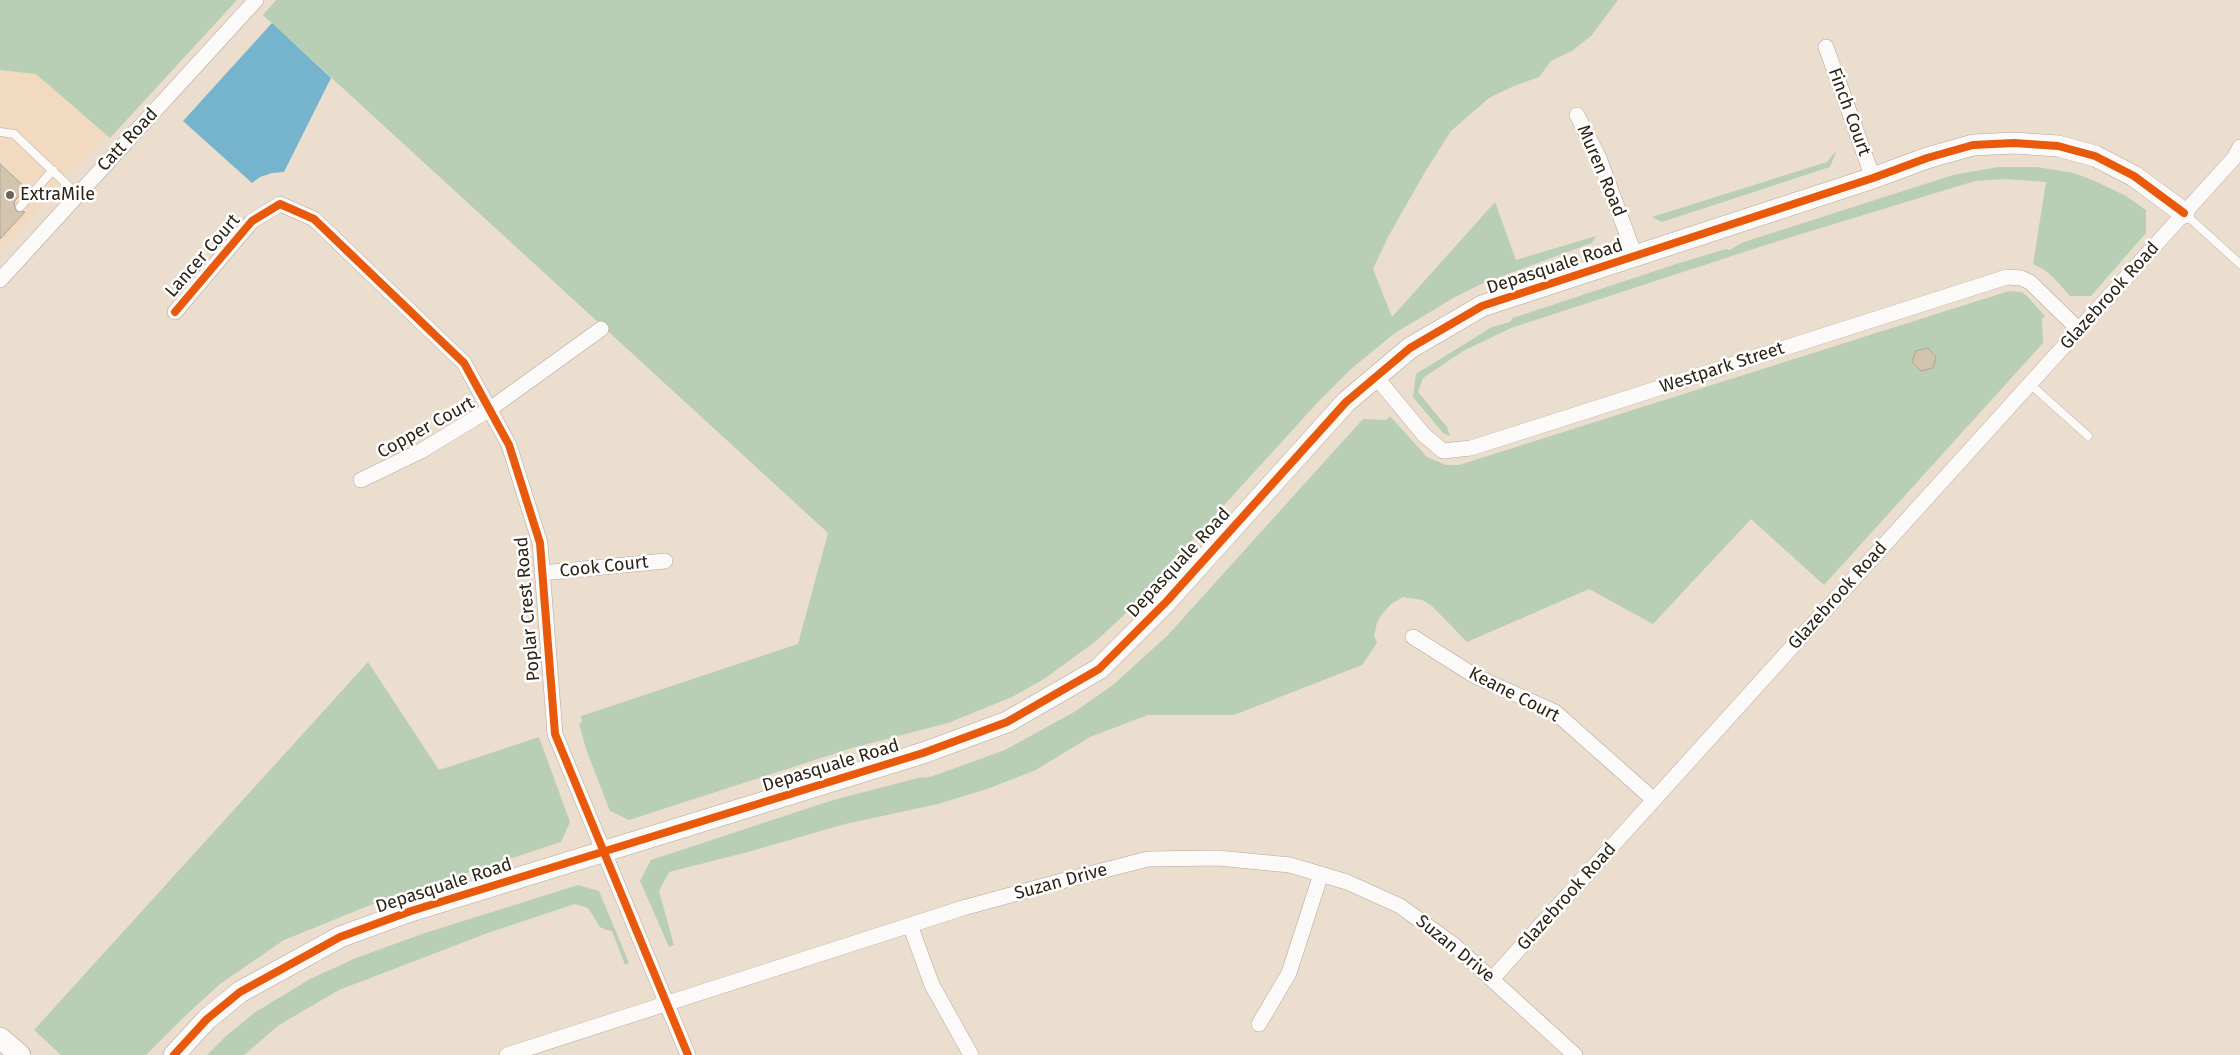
<!DOCTYPE html>
<style>
body{margin:0}
canvas{display:block;background:#ecdece}
</style>
<canvas width="2240" height="1055"></canvas>
<script>
const context = document.querySelector('canvas').getContext('2d');
context.lineJoin = 'round';
function fillPath(path, color) {
  context.fillStyle = color;
  context.fill(path, 'evenodd');
}
function poly(rows) {
  const path = new Path2D();
  for (const r of rows) {
    path.moveTo(r[0], r[1]);
    for (let i = 2; i < r.length; i += 2) path.lineTo(r[i], r[i + 1]);
  }
  return path;
}
function trace(path, color, width, dash) {
  context.strokeStyle = color;
  context.lineWidth = width;
  context.lineCap = dash ? 'butt' : 'round';
  context.setLineDash(dash || []);
  context.stroke(path);
}
function write(font, color, halo, rows, align = 'center') {
  context.font = font + ' "Fira Sans",sans-serif';
  context.lineWidth = 5;
  context.setLineDash([]);
  context.textBaseline = 'middle';
  context.strokeStyle = halo;
  context.fillStyle = color;
  for (const [text, x, y, turn = 0] of rows) {
    context.save();
    context.translate(x, y);
    context.rotate((+turn || 0) * Math.PI / 180);
    context.textAlign = isNaN(turn) ? turn : align;
    if (halo) context.strokeText(text, 0, 0);
    context.fillText(text, 0, 0);
    context.restore();
  }
}
fillPath(poly([
 [0,70,36,74,106,135,76,169,69,170,47,195,49,198,0,251]
]), '#f1dabf');
fillPath(poly([
 [0,0,237,0,110,138,36,74,0,70],
 [276,0,1618,0,1591,36,1572,51,1551,61,1539,77,1514,86,1489,98,1451,131,1425,172,1388,237,1373,269,1392,317,1495,202,1516,260,1596,236,1592,243,1481,284,1455,297,1395,333,1351,369,1318,402,1124,615,1096,641,1044,679,1012,697,948,723,852,748,629,820,610,811,587,752,579,724,582,722,581,716,798,644,828,533,263,15],
 [1837,150,1830,167,1662,222,1652,217,1827,162],
 [1998,167,2037,167,2074,173,2097,182,2126,196,2146,210,2146,233,2091,296,2070,296,2053,277,2043,269,2033,264,2046,182,2006,179,1975,181,1778,241,1511,328,1463,351,1423,378,1418,392,1447,427,1450,436,1443,433,1413,397,1416,374,1492,327,1510,322,1513,318,1673,265,1726,249,1730,250,1741,243,1953,175],
 [2009,291,2021,292,2026,295,2045,316,2042,319,2043,343,1824,585,1751,519,1653,624,1589,589,1467,642,1432,606,1422,600,1403,597,1391,604,1382,614,1377,623,1374,635,1377,643,1362,665,1234,715,1148,715,1090,737,1036,770,987,789,938,804,845,824,748,852,669,872,659,891,674,945,669,947,640,881,651,860,833,800,922,777,925,778,933,776,1005,750,1076,711,1114,684,1167,636,1363,419,1386,420,1390,416,1427,457,1446,465,1459,465],
 [368,662,439,770,539,737,570,822,561,842,373,904,284,940,220,984,184,1017,146,1055,61,1055,34,1030],
 [578,885,599,891,629,963,625,965,612,931,606,930,600,927,588,908,575,904,485,934,339,990,279,1025,244,1055,207,1055,226,1036,254,1013,310,979,356,958,422,934]
]), '#b8ceb5');
fillPath(poly([
 [272,23,331,78,284,172,272,173,260,177,252,183,183,121]
]), '#76b4ce');
const building = poly([
 [0,164,26,188,14,202,16,211,25,212,0,239,0,164],
 [1928,348,1936,357,1933,368,1921,371,1912,362,1916,351,1928,348]
]);
fillPath(building, '#d3c4ae');
trace(building, '#aea396', 1);
const lane = poly([
 [0,132,14,134,78,195],
 [20,207,53,170],
 [2184,213,2240,264],
 [2030,384,2088,436]
]);
const street = poly([
 [1826,47,1873,178],
 [1577,115,1599,158,1635,256],
 [0,280,256,0],
 [175,312,252,221,280,204,314,219,464,363,509,445,540,543,555,734,688,1055],
 [1376,377,1424,435,1443,451,1471,448,2007,277,2021,278,2030,282,2079,330],
 [361,480,421,451,490,409,601,329],
 [542,573,665,561],
 [1413,637,1475,676,1555,712,1654,800],
 [910,925,932,985,971,1055],
 [1492,979,2234,158,2240,147],
 [1259,1024,1289,973,1321,874],
 [507,1055,963,908,1058,882,1148,859,1218,858,1290,865,1347,882,1400,906,1454,945,1575,1055]
]);
const secondary = poly([
 [0,1038,20,1055],
 [174,1055,207,1019,240,992,340,937,411,911,923,753,1007,722,1099,669,1167,601,1346,402,1410,348,1482,306,1873,178,1927,158,1973,145,2014,143,2058,146,2095,156,2134,176,2184,213]
]);
trace(lane, '#b2a79b', 9);
trace(street, '#b2a79b', 16);
trace(secondary, '#b2a79b', 22);
trace(lane, '#fcfaf8', 8);
trace(street, '#fcfaf8', 15);
trace(secondary, '#fcfaf8', 21);
trace(poly([
 [175,312,252,221,280,204,314,219,464,363,509,445,540,543,555,734,688,1055],
 [174,1055,207,1019,240,992,340,937,411,911,923,753,1007,722,1099,669,1167,601,1346,402,1410,348,1482,306,1873,178,1927,158,1973,145,2014,143,2058,146,2095,156,2134,176,2184,213]
]), '#e8590c', 8);
for (const [x, y, r, color] of [
 [10,195,5,"#6f6457"]
]) {
  const dot = new Path2D();
  dot.arc(x, y, r, 0, 2 * Math.PI);
  context.fillStyle = color;
  context.fill(dot);
  trace(dot, '#fff', 2);
}
write('18px', '#2c2317', '#fff', [
 ["Finch Court",1849,112,70],
 ["Catt Road",128,140,-47],
 ["Muren Road",1601,171,67],
 ["Lancer Court",203,256,-49],
 ["Depasquale Road",1555,267,-18],
 ["Glazebrook Road",2110,296,-48],
 ["Westpark Street",1722,368,-18],
 ["Copper Court",426,428,-29],
 ["Depasquale Road",1179,563,-47],
 ["Cook Court",604,567,-6],
 ["Glazebrook Road",1838,596,-48],
 ["Poplar Crest Road",528,609,-95],
 ["Keane Court",1514,695,27],
 ["Depasquale Road",831,766,-17],
 ["Suzan Drive",1061,882,-15],
 ["Depasquale Road",444,886,-18],
 ["Glazebrook Road",1567,897,-48],
 ["Suzan Drive",1455,949,39]
]);
write('18px', '#2c2317', '#fff', [
 ["ExtraMile",20,195]
], 'left');
</script>
